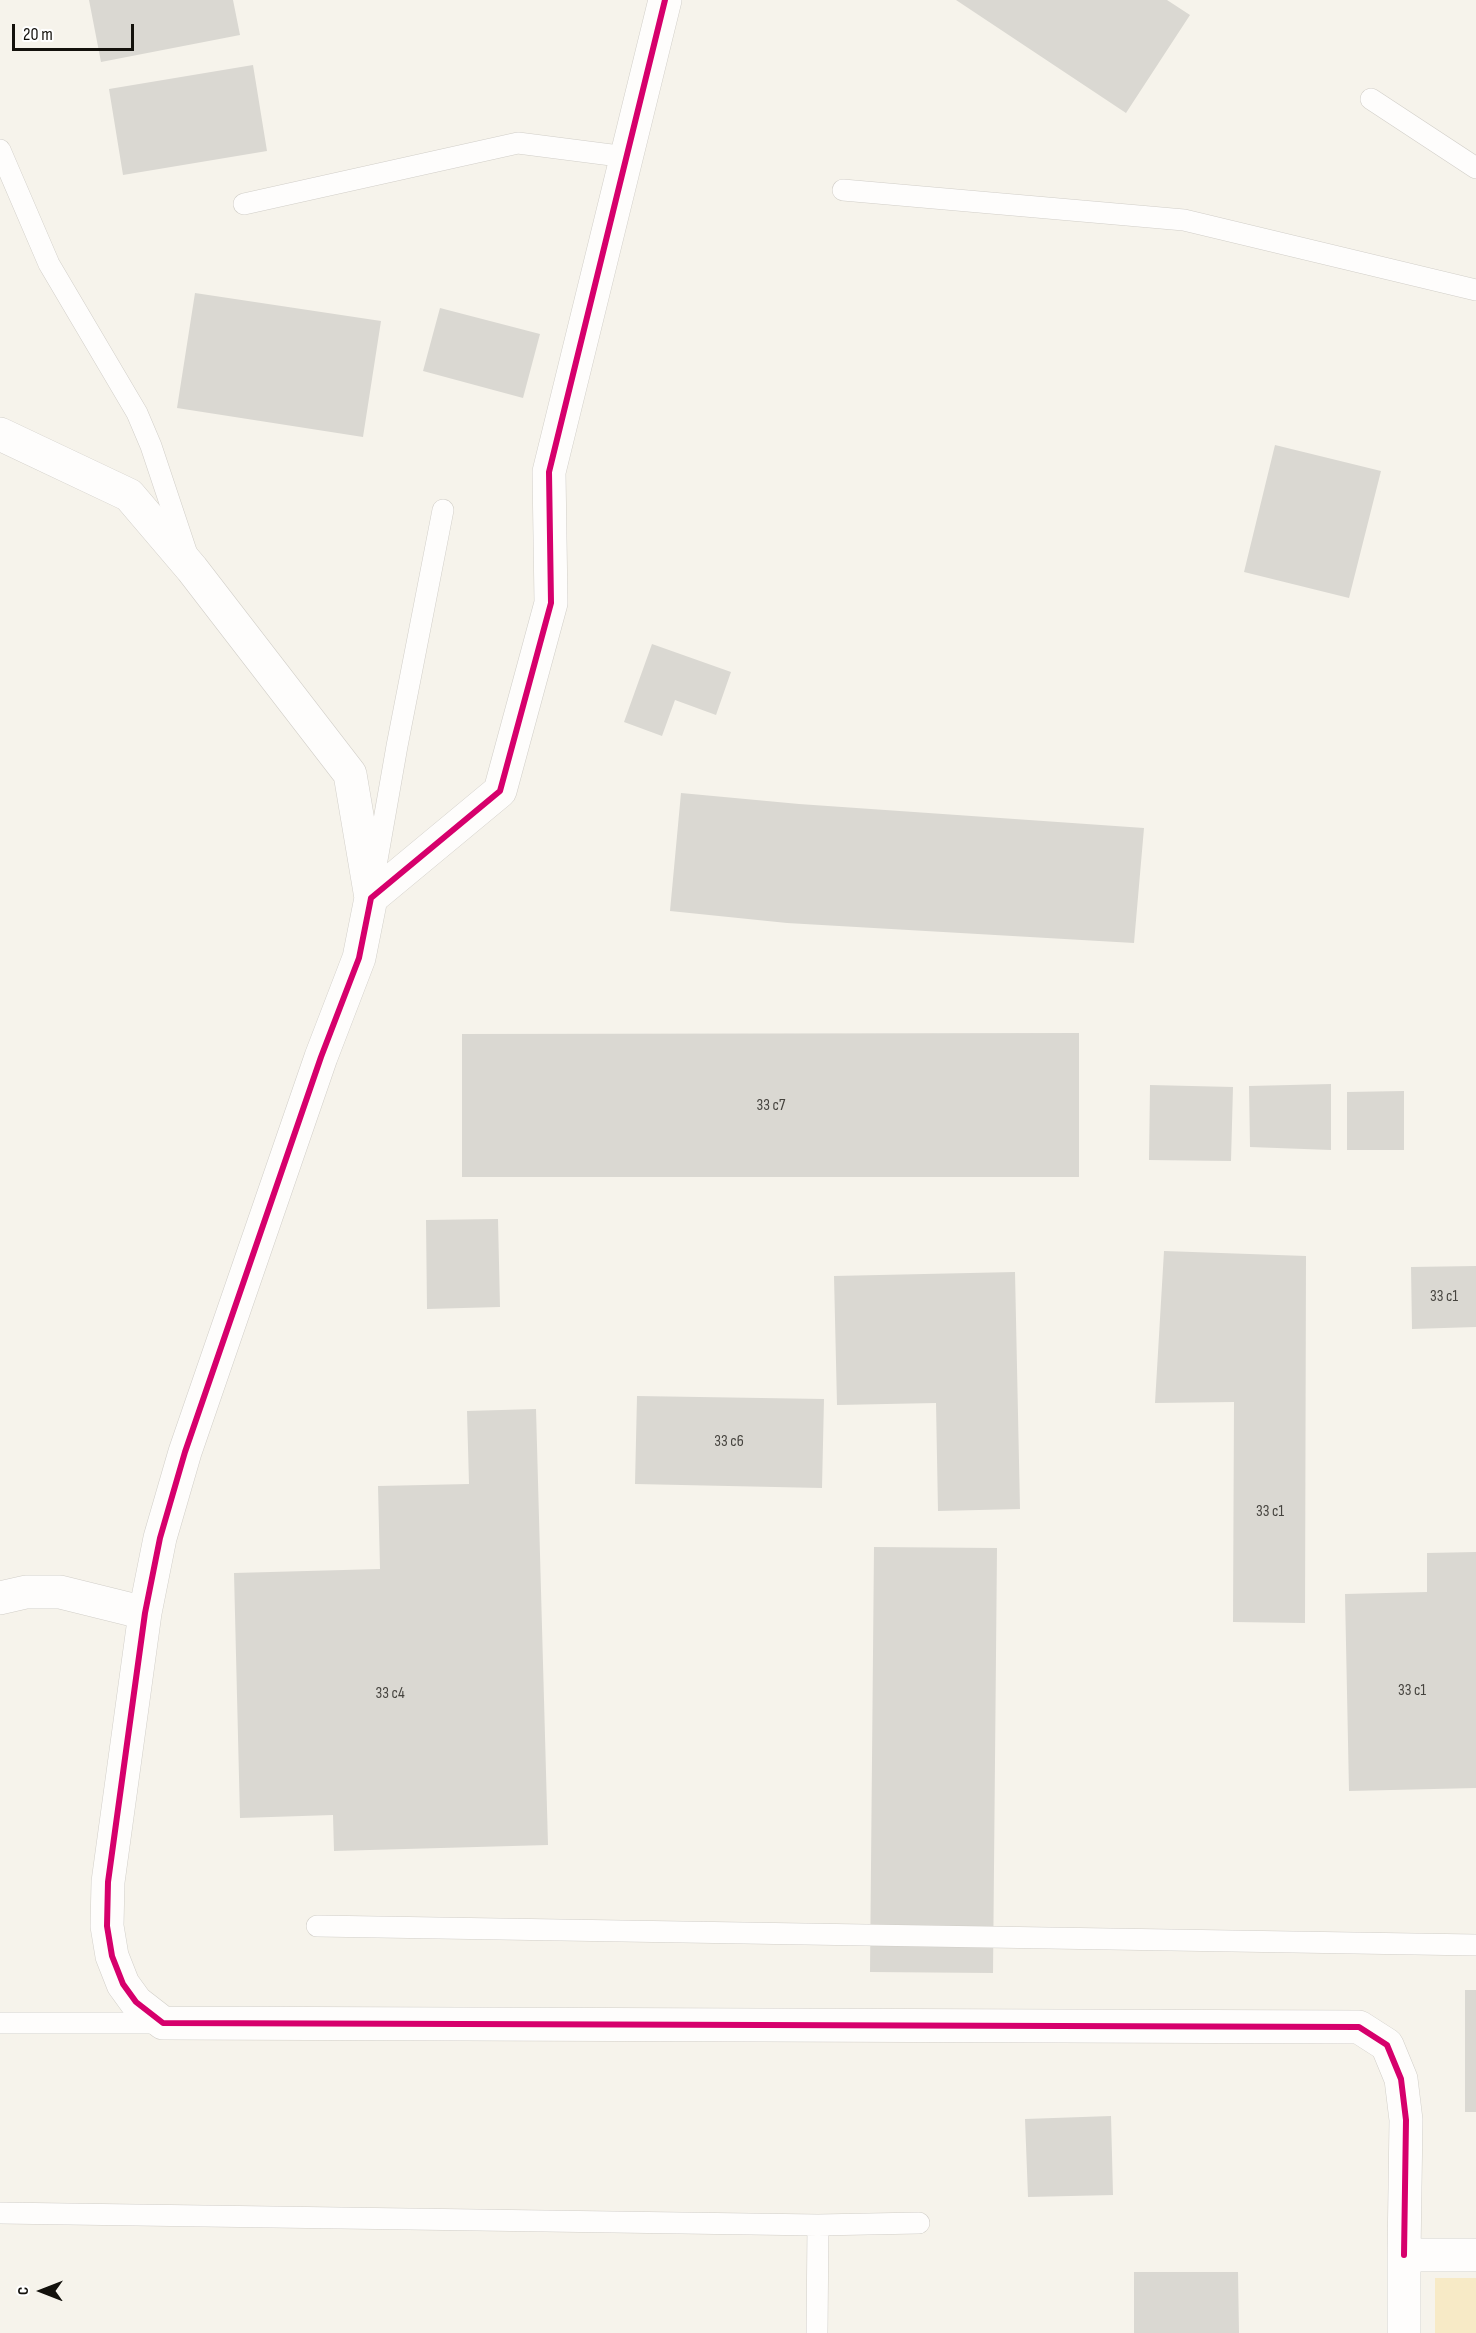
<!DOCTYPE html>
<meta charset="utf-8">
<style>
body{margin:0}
#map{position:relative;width:1476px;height:2333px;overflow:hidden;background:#f6f3eb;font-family:"Sofia Sans Condensed",sans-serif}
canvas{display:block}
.north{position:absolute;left:12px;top:2261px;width:60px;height:60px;-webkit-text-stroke:4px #fff;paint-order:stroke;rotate:270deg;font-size:16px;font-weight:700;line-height:24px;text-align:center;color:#13110c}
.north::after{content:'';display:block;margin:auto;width:21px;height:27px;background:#13110c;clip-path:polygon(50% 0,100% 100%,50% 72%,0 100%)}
.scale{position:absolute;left:12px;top:24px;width:122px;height:27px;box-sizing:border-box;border:3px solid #13110c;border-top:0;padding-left:8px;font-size:18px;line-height:21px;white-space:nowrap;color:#13110c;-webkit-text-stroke:4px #fff;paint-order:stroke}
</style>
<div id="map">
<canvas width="1476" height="2333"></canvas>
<div class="north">С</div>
<div class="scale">20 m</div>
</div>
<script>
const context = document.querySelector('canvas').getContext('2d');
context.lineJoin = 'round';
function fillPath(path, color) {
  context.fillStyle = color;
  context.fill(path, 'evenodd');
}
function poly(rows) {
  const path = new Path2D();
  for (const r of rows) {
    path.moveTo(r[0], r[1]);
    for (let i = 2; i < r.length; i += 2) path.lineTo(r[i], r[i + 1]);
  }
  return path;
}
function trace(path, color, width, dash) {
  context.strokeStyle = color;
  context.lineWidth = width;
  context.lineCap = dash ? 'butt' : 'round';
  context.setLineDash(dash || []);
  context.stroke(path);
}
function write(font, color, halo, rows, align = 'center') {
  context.font = font + ' "Sofia Sans Condensed",sans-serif';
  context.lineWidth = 4.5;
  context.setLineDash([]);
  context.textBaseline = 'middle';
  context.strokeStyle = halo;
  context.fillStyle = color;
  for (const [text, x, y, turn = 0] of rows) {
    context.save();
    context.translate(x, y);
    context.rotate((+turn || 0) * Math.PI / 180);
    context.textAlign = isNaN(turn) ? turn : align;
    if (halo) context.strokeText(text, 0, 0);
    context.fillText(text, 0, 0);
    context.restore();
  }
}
fillPath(poly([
 [1435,2278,1476,2278,1476,2333,1435,2333]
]), '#f7eac6');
fillPath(poly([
 [89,0,233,0,240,35,101,62],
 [956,0,1167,0,1190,15,1126,113],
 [253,65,267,151,123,175,109,89],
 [195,293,381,321,363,437,177,408],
 [440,308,540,334,523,398,423,371],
 [1275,445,1381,471,1349,598,1244,572],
 [652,644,731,672,716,715,675,700,662,736,624,722],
 [681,793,799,804,1144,828,1134,943,787,923,670,911],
 [1079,1033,1079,1177,462,1177,462,1034],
 [1331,1084,1331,1150,1250,1147,1249,1086],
 [1150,1085,1233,1087,1231,1161,1149,1160],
 [1404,1091,1404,1150,1347,1150,1347,1092],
 [498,1219,500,1307,427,1309,426,1220],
 [1164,1251,1306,1256,1305,1623,1233,1622,1234,1402,1155,1403],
 [1476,1266,1476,1327,1412,1329,1411,1267],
 [1015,1272,1020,1509,938,1511,936,1403,837,1405,834,1276],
 [637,1396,824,1399,822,1488,635,1484],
 [536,1409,548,1845,334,1851,333,1815,240,1818,234,1573,380,1569,378,1486,469,1484,467,1411],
 [874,1547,997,1548,993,1973,870,1972],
 [1476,1552,1476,1788,1349,1791,1345,1594,1427,1592,1427,1553],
 [1465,1990,1476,1990,1476,2112,1465,2112],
 [1111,2116,1113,2195,1028,2197,1025,2119],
 [1134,2272,1238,2272,1239,2333,1134,2333]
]), '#dad8d2');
const lane = poly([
 [1371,99,1476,168],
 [0,150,49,264,137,413,151,446,187,554],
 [843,190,1184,220,1476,290],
 [244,204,518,143,627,157],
 [374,877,397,746,443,510],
 [317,1926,1476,1945],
 [0,2023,163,2023],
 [0,2213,818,2225,919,2223],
 [817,2333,818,2225]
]);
const street = poly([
 [665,0,549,472,551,603,500,791,371,898,359,958,321,1057,185,1452,160,1538,145,1613,108,1882,107,1926,112,1956,123,1984,136,2002,163,2023,1359,2027,1387,2045,1401,2079,1406,2120,1404,2255],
 [0,434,129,495,192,569,350,774,371,898],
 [0,1598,26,1592,60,1592,145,1613],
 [1404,2333,1404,2255,1476,2255]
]);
trace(lane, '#d1cec8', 22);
trace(street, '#d1cec8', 34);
trace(lane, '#fefdfc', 21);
trace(street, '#fefdfc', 33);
trace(poly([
 [665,0,549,472,551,603,500,791,371,898,359,958,321,1057,185,1452,160,1538,145,1613,108,1882,107,1926,112,1956,123,1984,136,2002,163,2023,1359,2027,1387,2045,1401,2079,1406,2120,1404,2255]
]), '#d6006c', 6);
write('16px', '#45433e', null, [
 ["33 с7",771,1106],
 ["33 с1",1444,1297],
 ["33 с6",729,1442],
 ["33 с1",1270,1512],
 ["33 с1",1412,1691],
 ["33 с4",390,1694]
]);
</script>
